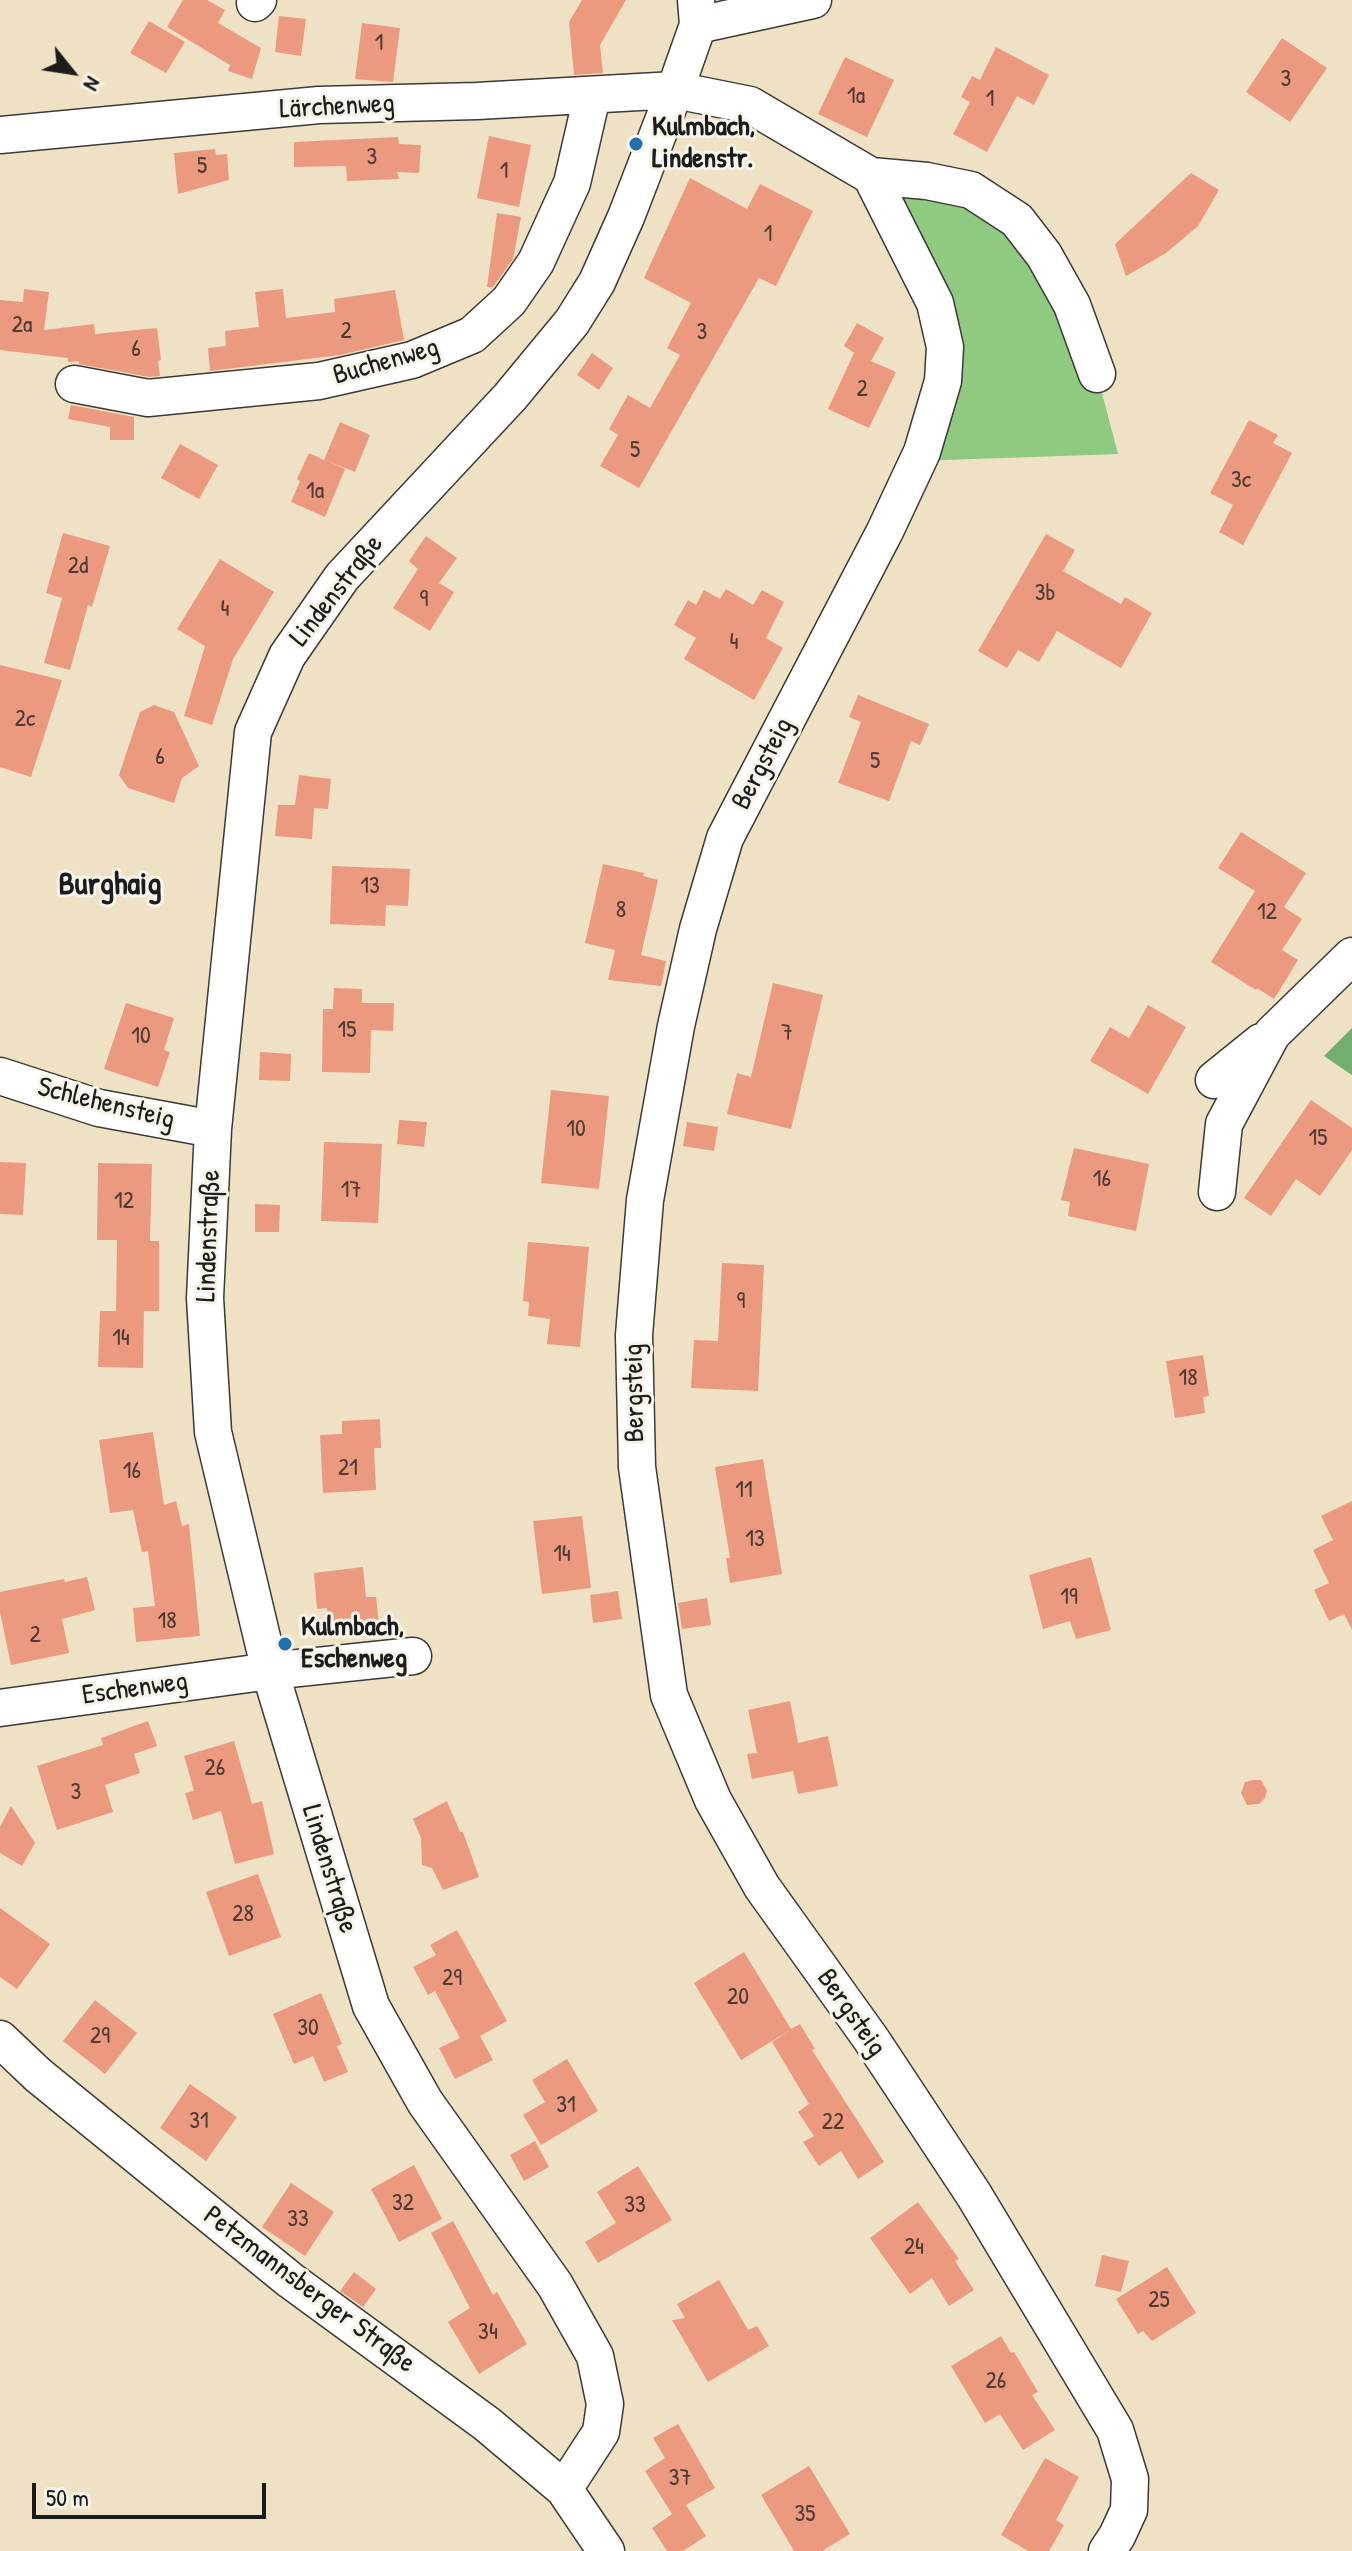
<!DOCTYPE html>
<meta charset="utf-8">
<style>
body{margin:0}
#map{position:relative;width:1352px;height:2551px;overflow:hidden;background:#efe1c4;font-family:"Patrick Hand",sans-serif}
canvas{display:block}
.north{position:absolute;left:32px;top:32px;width:80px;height:80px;-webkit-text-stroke:6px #f7f3e8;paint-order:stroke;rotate:120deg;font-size:22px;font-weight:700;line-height:32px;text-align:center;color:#1c1c1c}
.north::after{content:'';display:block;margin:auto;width:28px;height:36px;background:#1c1c1c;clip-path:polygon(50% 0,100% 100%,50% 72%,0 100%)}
.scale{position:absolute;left:32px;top:2483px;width:234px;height:36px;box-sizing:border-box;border:4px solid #1c1c1c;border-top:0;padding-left:10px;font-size:24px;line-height:28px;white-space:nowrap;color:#1c1c1c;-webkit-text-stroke:6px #f7f3e8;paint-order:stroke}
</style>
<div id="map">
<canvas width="1352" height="2551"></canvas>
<div class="north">N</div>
<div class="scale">50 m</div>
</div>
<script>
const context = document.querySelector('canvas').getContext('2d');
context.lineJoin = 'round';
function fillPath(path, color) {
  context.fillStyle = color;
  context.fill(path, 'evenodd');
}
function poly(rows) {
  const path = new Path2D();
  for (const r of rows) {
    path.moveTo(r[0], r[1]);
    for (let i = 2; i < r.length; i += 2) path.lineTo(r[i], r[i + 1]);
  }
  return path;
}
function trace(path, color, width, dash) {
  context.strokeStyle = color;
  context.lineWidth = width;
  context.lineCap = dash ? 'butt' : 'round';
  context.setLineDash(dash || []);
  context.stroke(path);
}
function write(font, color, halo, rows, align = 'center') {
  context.font = font + ' "Patrick Hand",sans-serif';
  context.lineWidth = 6;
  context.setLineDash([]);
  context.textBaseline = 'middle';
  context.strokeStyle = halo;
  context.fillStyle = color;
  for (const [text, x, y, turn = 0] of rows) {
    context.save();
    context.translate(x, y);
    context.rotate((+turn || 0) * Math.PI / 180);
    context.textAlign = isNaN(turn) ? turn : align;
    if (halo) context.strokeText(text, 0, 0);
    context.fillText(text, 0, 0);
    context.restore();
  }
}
fillPath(poly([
 [871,176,971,190,1044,255,1097,374,1118,454,917,461,945,347]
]), '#8ecb80');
fillPath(poly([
 [1352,1028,1352,1075,1324,1056]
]), '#72af6e');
fillPath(poly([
 [183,0,207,0,225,10,218,23,261,48,252,79,228,71,230,65,167,27],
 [582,0,626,0,600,45,603,73,574,75,569,22],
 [279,16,306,19,301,56,275,52],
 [149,21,185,42,166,73,130,53],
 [362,23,400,28,393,82,355,79],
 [1282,38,1327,68,1290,122,1246,92],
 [996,47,1049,75,1034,105,1017,96,987,152,953,134,970,102,961,97,972,76,980,80],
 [845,57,894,80,867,137,818,114],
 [489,136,531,145,519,207,477,198],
 [398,137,399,144,421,145,419,173,397,172,399,179,347,181,346,166,294,167,294,142],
 [215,149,216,155,227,154,229,180,178,194,174,153],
 [1191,173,1219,190,1198,226,1166,253,1126,276,1115,244],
 [690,178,747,209,760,184,813,211,776,286,759,278,639,488,600,466,618,435,609,429,628,395,650,408,680,355,667,348,691,303,644,278],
 [497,213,521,217,513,259,493,287,487,287],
 [24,289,49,292,44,330,94,324,95,334,157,328,161,360,158,361,160,376,149,377,79,364,79,361,68,362,68,358,0,350,0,300,23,302],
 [283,289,286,318,335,312,334,299,395,290,404,340,340,355,210,371,208,348,226,346,225,331,259,327,255,292],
 [857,323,884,338,871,361,896,372,869,428,828,409,854,353,856,354,844,346],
 [592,353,613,368,599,390,577,375],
 [71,405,134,417,134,440,110,440,110,427,68,419],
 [1249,420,1278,435,1273,443,1292,453,1243,545,1219,532,1233,505,1210,493],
 [340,422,370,435,355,472,325,460,345,469,325,517,291,502,300,481,297,479,309,453,324,460],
 [180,444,218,465,199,499,161,478],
 [63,533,110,546,92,607,88,605,70,670,44,663,62,598,46,593],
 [1046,534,1075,550,1063,571,1121,604,1125,597,1152,613,1121,668,1057,631,1039,662,1018,650,1007,668,978,651],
 [426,536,457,558,439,583,454,592,430,631,393,608,418,569,409,561],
 [220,559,274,592,233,659,212,725,184,716,205,646,177,629],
 [726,589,753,605,762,590,784,602,766,638,783,648,754,700,684,659,696,638,674,625,688,600,696,605,704,590,720,599],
 [0,665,62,680,31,777,0,767],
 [858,695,929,724,920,745,911,741,889,801,838,783,861,722,849,717],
 [154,705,174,712,199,766,182,778,174,803,128,788,119,775,140,712],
 [299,775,331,779,328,809,314,808,312,839,275,836,278,805,295,805],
 [1241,832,1306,873,1284,907,1302,919,1282,950,1298,960,1274,999,1257,988,1256,990,1211,962,1255,891,1218,868],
 [603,864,644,873,643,876,658,880,641,955,666,961,661,986,608,980,615,950,585,943],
 [332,866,410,869,408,906,386,905,385,926,330,924],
 [773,983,823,995,791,1129,727,1114,737,1073,751,1077],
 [334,988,362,989,362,1003,394,1003,393,1031,371,1030,370,1073,322,1072,323,1009,333,1009],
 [126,1003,174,1018,164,1050,170,1052,158,1087,104,1069],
 [1148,1005,1186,1027,1148,1094,1090,1061,1110,1027,1129,1038],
 [260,1052,291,1054,290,1081,259,1080],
 [551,1090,609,1096,599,1189,541,1183],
 [1311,1100,1352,1128,1352,1150,1320,1196,1296,1179,1271,1216,1244,1198],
 [399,1120,427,1122,424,1147,397,1144],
 [687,1122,718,1127,714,1151,683,1146],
 [324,1142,382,1144,378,1223,321,1221],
 [1074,1148,1149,1164,1136,1231,1068,1216,1070,1202,1061,1200],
 [0,1162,26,1163,23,1215,0,1214],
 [98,1163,152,1164,150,1241,159,1241,159,1311,144,1311,143,1368,98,1367,100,1311,116,1311,117,1240,97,1240],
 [255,1204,280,1205,279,1232,255,1232],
 [528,1242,589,1247,580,1347,547,1344,550,1319,528,1316,529,1302,523,1301],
 [722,1263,764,1265,758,1391,691,1388,694,1340,718,1341],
 [1203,1355,1209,1396,1203,1397,1205,1413,1175,1418,1166,1361],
 [380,1419,381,1448,374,1448,376,1490,323,1493,320,1435,342,1434,342,1421],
 [153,1432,164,1505,176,1501,182,1526,189,1524,200,1636,136,1642,133,1608,155,1606,148,1551,142,1552,133,1510,110,1513,99,1440],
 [763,1459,782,1574,730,1583,726,1558,730,1558,715,1467],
 [1352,1501,1352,1630,1344,1614,1329,1621,1314,1590,1329,1583,1313,1550,1333,1540,1321,1516],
 [582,1516,591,1588,542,1594,533,1521],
 [1091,1557,1111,1630,1076,1639,1070,1621,1043,1629,1029,1575],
 [363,1567,366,1597,376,1597,380,1632,330,1638,327,1608,317,1609,314,1573],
 [87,1577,95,1610,62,1619,69,1653,11,1665,0,1612,0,1592,64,1579,65,1582],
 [618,1591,622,1619,593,1623,590,1595],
 [707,1598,711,1625,682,1629,678,1603],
 [790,1701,798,1743,828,1736,838,1786,798,1794,793,1771,752,1779,747,1754,757,1753,748,1710],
 [148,1721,157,1746,134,1754,140,1773,105,1785,113,1812,57,1830,37,1766,103,1745,101,1738],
 [234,1741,252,1804,262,1801,274,1854,235,1864,221,1811,193,1820,185,1793,194,1791,184,1756],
 [1253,1780,1261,1780,1267,1791,1265,1798,1259,1804,1247,1805,1241,1793,1245,1782],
 [447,1801,460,1832,463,1832,479,1877,443,1890,432,1868,422,1865,421,1838,413,1819],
 [11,1806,35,1843,22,1866,0,1853,0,1827],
 [258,1874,281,1937,229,1956,206,1892],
 [0,1908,50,1944,17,1989,0,1977],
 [457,1930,507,2021,480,2036,493,2060,455,2079,439,2048,460,2038,435,1991,428,1995,413,1967,436,1955,430,1945],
 [744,1952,791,2029,800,2024,815,2049,812,2050,884,2162,858,2179,841,2151,819,2166,803,2142,814,2136,798,2112,809,2104,772,2042,790,2030,741,2060,694,1983],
 [321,1993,342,2044,337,2046,348,2072,324,2082,313,2056,294,2064,273,2014],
 [95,2000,137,2033,105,2074,63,2041],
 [567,2059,598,2111,541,2145,523,2115,545,2102,532,2080],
 [190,2084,237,2117,206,2161,160,2128],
 [535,2141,549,2167,524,2181,510,2155],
 [414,2165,442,2219,399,2242,371,2189],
 [638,2166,672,2220,598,2263,585,2242,616,2223,597,2192],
 [291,2183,334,2212,305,2256,262,2227],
 [918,2202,959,2259,955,2261,974,2290,949,2306,932,2278,910,2294,870,2238],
 [453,2221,493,2295,497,2292,527,2344,479,2374,448,2322,470,2308,431,2233],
 [1102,2255,1129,2261,1121,2292,1095,2286],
 [1167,2267,1196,2313,1152,2341,1143,2331,1138,2334,1116,2299],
 [354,2272,376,2289,363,2307,340,2291],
 [719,2280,748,2330,757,2326,769,2346,708,2382,672,2320,685,2318,677,2304],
 [1001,2336,1011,2353,1014,2352,1038,2392,1032,2395,1055,2430,1023,2450,1000,2414,985,2423,951,2366],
 [678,2424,715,2488,686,2505,706,2536,683,2551,667,2551,652,2528,678,2510,672,2514,645,2471,665,2458,653,2438],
 [1045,2458,1079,2477,1056,2520,1064,2525,1049,2551,1028,2551,1001,2535],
 [809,2466,850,2534,822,2551,794,2551,761,2495]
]), '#eb9a80');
const minor = poly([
 [255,3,258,0],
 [698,25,813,0],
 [0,135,319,105,477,101,675,90,750,105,871,176,935,303,945,347,943,381,922,452,885,531,725,838,698,929,676,1026,645,1200,634,1335,637,1467,669,1695,713,1800,762,1887,871,2039,974,2195,1115,2430,1130,2479,1129,2510,1117,2536,1107,2551],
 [871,176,927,181,971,190,1017,220,1044,255,1072,305,1097,374],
 [74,384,148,398,319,381,412,360,472,335,509,301,536,262,572,183,592,96],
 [0,1076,99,1108,213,1129],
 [1214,1080,1261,1042],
 [1217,1192,1224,1124,1272,1034,1352,956],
 [0,1708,270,1671,413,1656],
 [0,2039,38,2075,290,2280,487,2424,564,2489,606,2551],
 [564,2489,601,2432,605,2404,595,2356,555,2285,425,2102,371,2006,270,1671,213,1432,205,1298,213,1129,253,732,287,656,342,577,510,397,572,322,597,282,626,217,675,90,698,25,696,0]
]);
trace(minor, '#3c3a35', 39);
trace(minor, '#fff', 36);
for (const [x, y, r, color] of [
 [636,144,8,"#1f6fb2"],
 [285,1644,8,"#1f6fb2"]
]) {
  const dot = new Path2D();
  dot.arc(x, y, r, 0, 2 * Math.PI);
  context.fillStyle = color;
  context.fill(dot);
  trace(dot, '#f7f3e8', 3);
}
write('24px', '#503c35', null, [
 ["1",379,44],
 ["3",1286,80],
 ["1a",856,97],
 ["1",990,100],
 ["3",372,158],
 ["5",202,167],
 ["1",504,172],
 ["1",768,235],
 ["2a",22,326],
 ["2",346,332],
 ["3",702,333],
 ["6",136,350],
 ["2",862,390],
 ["5",635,451],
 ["3c",1241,481],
 ["1a",315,492],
 ["2d",78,567],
 ["3b",1045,594],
 ["9",424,600],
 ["4",225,610],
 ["4",734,643],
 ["2c",25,720],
 ["6",160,758],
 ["5",875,762],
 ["13",370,887],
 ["8",621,911],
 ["12",1267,913],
 ["15",347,1031],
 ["7",787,1034],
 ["10",141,1037],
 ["10",576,1130],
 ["15",1318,1139],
 ["16",1102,1180],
 ["17",351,1191],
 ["12",124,1202],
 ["9",741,1302],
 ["14",121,1339],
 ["18",1188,1379],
 ["21",348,1469],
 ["16",132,1472],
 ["11",744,1491],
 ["13",755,1540],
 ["14",562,1555],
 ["19",1069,1598],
 ["18",167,1622],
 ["2",35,1636],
 ["26",215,1769],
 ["3",76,1793],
 ["28",243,1915],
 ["29",452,1979],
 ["20",738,1998],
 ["30",308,2029],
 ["29",100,2037],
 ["31",566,2106],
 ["31",199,2122],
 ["22",833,2123],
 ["32",403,2204],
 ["33",635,2206],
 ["33",298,2220],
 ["24",914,2248],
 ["25",1159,2301],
 ["34",488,2333],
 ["26",996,2382],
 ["37",680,2479],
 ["35",805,2515]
]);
write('28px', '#1c1c1c', '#f7f3e8', [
 ["Lärchenweg",337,107,-3],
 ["Buchenweg",386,362,-16],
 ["Lindenstraße",337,591,-52],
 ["Bergsteig",763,764,-62],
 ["Schlehensteig",106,1104,14],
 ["Lindenstraße",209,1236,-88],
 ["Bergsteig",635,1393,-91],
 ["Eschenweg",135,1689,-8],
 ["Lindenstraße",329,1869,73],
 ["Bergsteig",851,2013,55],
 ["Petzmannsberger Straße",309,2290,37]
]);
write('bold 28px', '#1c1c1c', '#f7f3e8', [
 ["Kulmbach,",652,128],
 ["Lindenstr.",652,160],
 ["Kulmbach,",301,1628],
 ["Eschenweg",301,1660]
], 'left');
write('bold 32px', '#1c1c1c', '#f7f3e8', [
 ["Burghaig",110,885]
]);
</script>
